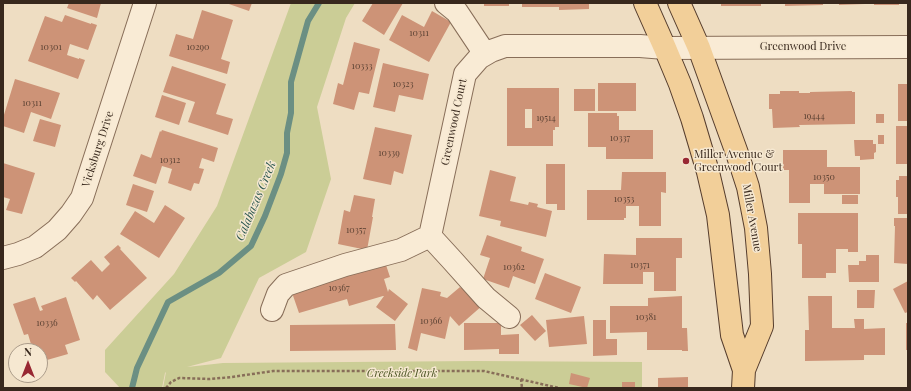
<!DOCTYPE html>
<style>
body{margin:0}
#map{position:relative;width:911px;height:391px;overflow:hidden;background:#eeddc2;font-family:"Playfair Display",serif}
canvas{display:block}
.frame{position:absolute;inset:0;border:4px solid #38281d;pointer-events:none}
.north{position:absolute;left:8px;top:343px;width:40px;height:40px;box-sizing:border-box;background:#f6e8d1;border:1px solid #aa9b89;border-radius:50%;rotate:0deg;font-size:11px;font-weight:700;line-height:16px;text-align:center;color:#38281d}
.north::after{content:'';display:block;margin:auto;width:14px;height:18px;background:#982833;clip-path:polygon(50% 0,100% 100%,50% 72%,0 100%)}
</style>
<div id="map">
<canvas width="911" height="391"></canvas>
<div class="frame"></div>
<div class="north">N</div>
</div>
<script>
const context = document.querySelector('canvas').getContext('2d');
context.lineJoin = 'round';
function fillPath(path, color) {
  context.fillStyle = color;
  context.fill(path, 'evenodd');
}
function poly(rows) {
  const path = new Path2D();
  for (const r of rows) {
    path.moveTo(r[0], r[1]);
    for (let i = 2; i < r.length; i += 2) path.lineTo(r[i], r[i + 1]);
  }
  return path;
}
function trace(path, color, width, dash) {
  context.strokeStyle = color;
  context.lineWidth = width;
  context.lineCap = dash ? 'butt' : 'round';
  context.setLineDash(dash || []);
  context.stroke(path);
}
function write(font, color, halo, rows, align = 'center') {
  context.font = font + ' "Playfair Display",serif';
  context.lineWidth = 3;
  context.setLineDash([]);
  context.textBaseline = 'middle';
  context.strokeStyle = halo;
  context.fillStyle = color;
  for (const [text, x, y, turn = 0] of rows) {
    context.save();
    context.translate(x, y);
    context.rotate((+turn || 0) * Math.PI / 180);
    context.textAlign = isNaN(turn) ? turn : align;
    if (halo) context.strokeText(text, 0, 0);
    context.fillText(text, 0, 0);
    context.restore();
  }
}
fillPath(poly([
 [291,3,355,3,346,18,317,107,331,179,306,252,259,278,221,358,187,367,223,363,476,361,642,362,642,388,163,388,166,372,165,373,162,388,120,388,105,372,105,350,174,274,217,206]
]), '#cbcd96');
trace(poly([
 [132,388,137,368,168,302,219,273,251,246,265,216,281,174,287,153,287,133,291,113,291,82,308,21,319,3]
]), '#6b8f83', 6);
fillPath(poly([
 [69,3,101,3,97,18,67,8],
 [226,3,252,3,249,11],
 [373,3,403,3,384,35,362,21],
 [484,3,509,3,509,6,484,6],
 [522,3,589,3,589,9,559,10,559,7,522,7],
 [721,3,761,3,761,6,721,6],
 [785,3,823,3,823,5,785,6],
 [839,3,865,3,865,4,839,5],
 [874,3,899,3,899,5,874,5],
 [202,10,233,20,221,59,230,62,227,74,169,56,176,34,193,39],
 [432,11,451,22,429,62,389,40,402,15,424,27],
 [65,15,91,24,91,23,97,25,88,50,70,44,67,55,79,59,79,58,85,60,78,79,28,61,45,16,62,22],
 [354,42,380,49,369,94,359,92,354,110,333,104,338,83,343,85],
 [383,63,429,74,423,100,399,95,395,112,373,107],
 [172,66,226,84,216,114,233,119,228,135,188,122,195,102,163,92],
 [15,79,60,93,51,119,31,112,24,133,3,126,3,118],
 [598,83,636,83,636,111,598,111],
 [898,84,908,84,908,121,898,121],
 [507,88,559,88,559,127,555,127,555,130,553,130,553,146,507,146],
 [525,109,532,109,532,128,525,128],
 [574,89,595,89,595,111,574,111],
 [780,91,799,91,799,93,810,93,810,92,852,91,852,92,855,92,855,124,799,125,800,127,773,128,772,109,769,109,769,94,780,94],
 [162,95,186,103,179,125,155,117],
 [588,113,617,113,617,116,619,116,619,130,653,130,653,159,606,159,606,147,588,147],
 [876,114,884,114,884,123,876,123],
 [40,119,61,125,55,147,33,141],
 [896,126,908,126,908,164,896,164],
 [375,127,412,135,403,174,394,171,391,185,363,179],
 [162,130,218,148,214,162,202,158,199,168,204,169,199,184,194,183,191,191,168,183,172,169,162,166,156,184,133,176,141,154,151,158,160,131,161,132],
 [878,135,884,135,884,144,878,144],
 [854,140,873,140,873,144,876,144,876,152,874,153,874,159,860,160,860,156,855,156],
 [783,150,827,150,827,167,860,167,860,194,824,194,824,184,810,184,810,203,789,203,789,170,783,170],
 [3,163,35,173,22,214,6,210,10,199,3,197],
 [546,164,565,164,565,210,557,210,557,204,546,204],
 [490,170,516,177,510,201,528,205,529,202,538,204,537,207,552,211,546,237,500,226,501,221,479,216],
 [622,172,666,172,666,193,661,192,661,226,639,226,639,206,626,206,626,218,624,218,624,220,587,220,587,190,621,190],
 [899,176,908,176,908,214,898,214,898,197,896,197,896,180,899,180],
 [133,184,154,191,147,212,126,205],
 [354,195,375,199,372,217,373,217,367,250,338,244,344,210,350,212],
 [842,195,858,195,858,204,842,204],
 [165,205,185,218,159,258,120,234,135,211,154,223],
 [798,213,858,213,858,252,848,252,848,249,836,249,836,273,826,273,826,278,802,278,802,244,798,244],
 [894,218,908,218,908,264,894,263,895,226,894,226],
 [487,235,522,247,521,251,544,259,535,284,513,276,509,288,483,279,490,258,480,255],
 [636,238,682,238,682,258,676,258,676,291,654,291,654,272,643,272,643,284,603,284,604,254,636,255],
 [118,245,121,248,120,249,147,278,110,310,97,295,93,300,76,281,75,282,71,278,91,260,102,272,110,264,104,257],
 [866,255,879,255,879,282,849,282,848,265,859,265,859,261,866,261],
 [383,256,390,277,384,279,388,292,389,289,408,304,395,321,376,307,384,296,383,296,349,306,347,299,299,313,290,287],
 [545,273,581,287,571,313,535,299],
 [908,281,908,312,905,313,893,289],
 [465,285,483,305,459,326,450,316,445,339,421,333,417,351,408,348,422,288,441,292,440,296,447,298,460,287,461,288],
 [857,290,875,290,874,308,857,308],
 [682,296,682,328,687,328,688,351,682,351,682,350,647,350,647,332,610,333,610,306,648,306,648,298],
 [808,296,832,296,832,328,855,328,854,319,864,319,864,329,885,328,885,355,864,355,864,360,805,361,805,330,809,330],
 [35,297,40,311,43,310,41,306,66,297,80,340,65,345,68,354,47,360,44,352,40,353,40,351,33,351,28,334,24,335,13,304],
 [532,315,546,331,535,341,520,325],
 [584,316,587,344,549,347,546,320],
 [593,320,606,320,606,339,617,339,617,355,593,356],
 [464,323,501,323,501,335,519,334,519,354,499,354,499,349,464,350],
 [906,323,908,323,908,350,906,350],
 [395,324,396,350,290,351,290,325],
 [571,373,590,378,587,388,569,384],
 [688,377,688,388,658,388,658,378],
 [622,382,635,382,635,388,622,388]
]), '#cd9377');
const minor = poly([
 [446,3,457,12,485,54],
 [430,236,465,74,479,58,491,51,505,46,640,46,665,48,908,47],
 [430,236,452,260,486,298,509,317],
 [3,258,18,254,35,247,57,230,71,214,82,198,145,3],
 [272,310,278,294,286,285,345,265,401,250,430,236]
]);
const major = poly([
 [645,3,665,48,680,84,692,118,708,172,718,215,732,335,744,370,743,388],
 [679,3,699,48,738,156,748,187,756,228,760,274,762,326,744,370]
]);
trace(minor, '#886e59', 24);
trace(major, '#563d2d', 24);
trace(poly([
 [521,379,522,388],
 [166,388,171,382,179,378,210,379,232,377,273,371,484,371,559,388]
]), '#886e59', 2.5, [3, 2]);
trace(minor, '#f9ebd5', 22);
trace(major, '#f2cf99', 22);
for (const [x, y, r, color] of [
 [686,161,4,"#982833"]
]) {
  const dot = new Path2D();
  dot.arc(x, y, r, 0, 2 * Math.PI);
  context.fillStyle = color;
  context.fill(dot);
  trace(dot, '#f6e8d1', 1.5);
}
write('9px', '#5d4334', null, [
 ["10311",419,33],
 ["10301",51,47],
 ["10290",198,47],
 ["10333",362,66],
 ["10323",403,84],
 ["10311",32,103],
 ["19444",814,116],
 ["19514",546,118],
 ["10337",620,138],
 ["10339",389,153],
 ["10312",170,160],
 ["10350",824,177],
 ["10353",624,199],
 ["10357",356,230],
 ["10371",640,265],
 ["10362",514,267],
 ["10367",339,288],
 ["10381",646,317],
 ["10366",431,321],
 ["10336",47,323]
]);
write('11px', '#38281d', '#f6e8d1', [
 ["Greenwood Drive",803,47],
 ["Greenwood Court",454,122,-78],
 ["Vicksburg Drive",98,149,-72],
 ["Miller Avenue",752,218,80]
]);
write('11px', '#38281d', '#f6e8d1', [
 ["Miller Avenue &",694,155],
 ["Greenwood Court",694,168]
], 'left');
write('italic 11px', '#4c5524', '#f6e8d1', [
 ["Creekside Park",402,374]
]);
write('italic 12px', '#2c5851', '#f6e8d1', [
 ["Calabazas Creek",256,201,-67]
]);
</script>
